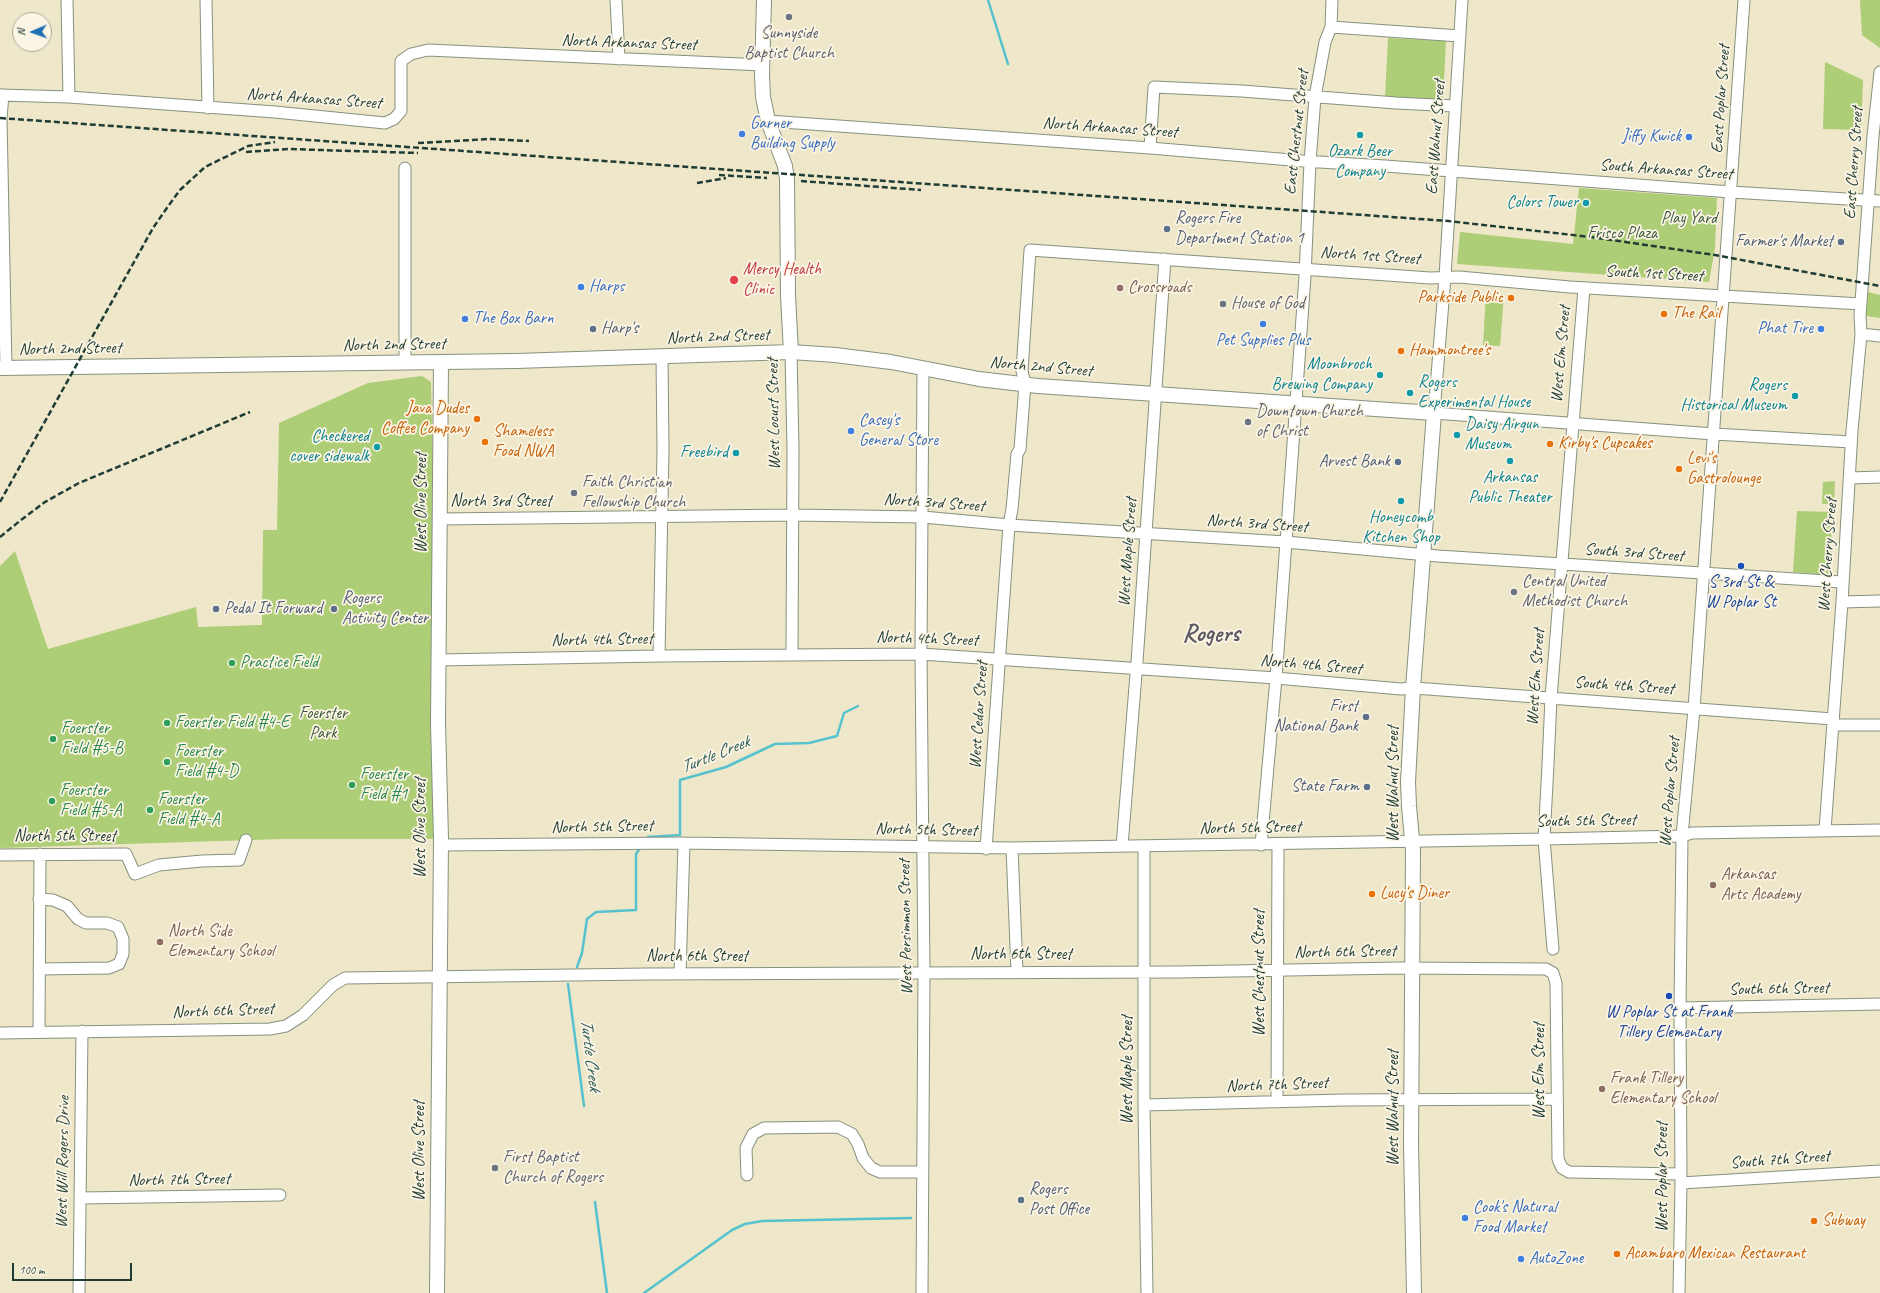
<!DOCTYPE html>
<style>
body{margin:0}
#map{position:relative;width:1880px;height:1293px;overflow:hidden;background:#eee7c9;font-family:Caveat,sans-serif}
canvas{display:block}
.north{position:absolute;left:12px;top:12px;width:40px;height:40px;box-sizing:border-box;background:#fcf5e5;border:1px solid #a4ab9e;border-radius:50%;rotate:268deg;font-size:11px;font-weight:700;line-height:16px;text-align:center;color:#1f3d34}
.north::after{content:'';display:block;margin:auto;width:14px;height:18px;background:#1f6fb2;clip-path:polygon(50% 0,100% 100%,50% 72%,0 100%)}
.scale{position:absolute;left:12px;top:1263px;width:120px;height:18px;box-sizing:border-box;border:2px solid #1f3d34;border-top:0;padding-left:5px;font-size:12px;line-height:14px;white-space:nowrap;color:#1f3d34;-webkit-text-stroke:3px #fcf5e5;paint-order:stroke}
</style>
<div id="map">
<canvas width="1880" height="1293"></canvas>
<div class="north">N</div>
<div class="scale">100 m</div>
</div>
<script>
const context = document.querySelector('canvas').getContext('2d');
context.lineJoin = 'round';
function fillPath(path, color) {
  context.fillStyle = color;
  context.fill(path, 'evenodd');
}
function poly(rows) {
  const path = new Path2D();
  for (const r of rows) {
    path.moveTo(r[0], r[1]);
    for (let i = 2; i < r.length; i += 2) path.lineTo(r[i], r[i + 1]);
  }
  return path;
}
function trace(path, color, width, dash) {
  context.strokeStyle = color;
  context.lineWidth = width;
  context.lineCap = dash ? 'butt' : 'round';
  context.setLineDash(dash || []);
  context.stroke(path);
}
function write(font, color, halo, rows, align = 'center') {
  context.font = font + ' Caveat,sans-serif';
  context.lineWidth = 3.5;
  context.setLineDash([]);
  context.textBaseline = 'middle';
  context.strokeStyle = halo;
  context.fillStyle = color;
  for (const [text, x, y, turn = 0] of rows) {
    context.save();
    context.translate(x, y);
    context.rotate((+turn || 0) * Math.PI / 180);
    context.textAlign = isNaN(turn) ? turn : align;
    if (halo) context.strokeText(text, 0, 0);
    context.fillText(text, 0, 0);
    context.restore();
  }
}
fillPath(poly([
 [1860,0,1880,0,1880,48,1862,35],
 [1388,38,1446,41,1443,99,1385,97],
 [1825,62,1863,80,1861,130,1823,129],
 [1579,188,1717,198,1715,248,1709,282,1457,264,1460,232,1573,244],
 [1868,292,1880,295,1880,318,1866,316],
 [1486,294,1504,295,1500,346,1483,345],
 [422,376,431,382,441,839,283,839,0,848,0,566,15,551,48,649,196,607,198,627,262,625,263,530,277,530,279,423,368,383],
 [1835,481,1834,504,1822,504,1823,482],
 [1797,511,1833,512,1829,575,1793,572]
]), '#adce76');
trace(poly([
 [988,0,1008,64],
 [646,839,648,837,680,835,680,780,726,767,775,744,809,743,837,736,844,713,858,706],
 [577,967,582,953,587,919,596,912,636,910,636,854,641,847],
 [568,984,584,1106],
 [595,1202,607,1293],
 [644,1293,732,1230,745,1224,762,1221,911,1218]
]), '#56c2ce', 2.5);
const minor = poly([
 [67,0,69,97],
 [206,0,208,108],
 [616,0,619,59],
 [1462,0,1445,277,1434,413,1714,434,1851,442],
 [1331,27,1460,36],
 [0,95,69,97,275,112,385,123,394,119,401,111,401,61,411,54,428,50,763,65],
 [3,95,1,118,6,368],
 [768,121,1150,148,1303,161,1385,166,1731,192,1880,201],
 [1150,148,1154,87,1242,91,1396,103,1455,106],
 [1861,334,1880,336],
 [791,352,793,449,792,654],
 [405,363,405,168],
 [1850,478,1880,477],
 [440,519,793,515,923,517,1009,525,1286,542,1438,556,1842,582],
 [1842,602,1880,601],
 [659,656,663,450,662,356],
 [439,660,659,656,921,654,1276,678,1401,689,1413,688,1428,689,1833,719],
 [1833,725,1880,725],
 [1825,830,1842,602,1852,431,1861,334,1860,316,1873,136,1880,72],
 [440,845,684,843,1012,848,1544,839,1682,836,1692,833,1880,830],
 [1261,845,1276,678,1286,542,1305,276,1310,162,1315,97,1325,42,1331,27,1332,0],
 [1122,846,1137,662,1165,259],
 [1144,846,1144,1105,1147,1293],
 [1012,848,1017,972],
 [986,849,1009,525,1012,509,1017,454,1020,449,1025,384,1022,371,1030,250,1430,278,1459,277,1570,287,1861,304],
 [0,855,126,854,135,874,159,865,202,861,239,860,246,840],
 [1553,949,1544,839,1548,765,1551,698,1584,288],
 [39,969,109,968,119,964,123,954,123,939,118,927,107,923,86,923,78,919,67,906,53,900,39,899],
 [680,974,684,843],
 [1680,1008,1880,1004],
 [39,1031,40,854],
 [0,1033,270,1029,286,1026,303,1015,333,985,345,978,648,974,1178,972,1399,968,1546,969,1553,973,1556,983,1558,1159,1562,1168,1569,1172,1681,1174],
 [1277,1102,1278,844],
 [1144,1105,1344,1100,1556,1099],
 [747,1175,746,1148,753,1134,764,1128,838,1127,852,1134,858,1144,863,1158,871,1168,880,1172,922,1172],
 [1681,1183,1880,1171],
 [80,1198,280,1195],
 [79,1293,82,1031],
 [922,1293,924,973,921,654,923,369],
 [1679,1293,1681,1183,1680,1008,1682,836,1694,709,1744,0]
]);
const major = poly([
 [764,0,762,75,763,97,768,121,785,166,787,179,788,296,791,352],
 [0,368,516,361,791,352,835,355,891,362,979,379,1038,386,1434,413,1413,688,1408,782,1409,806,1413,851,1411,1144,1414,1293],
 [437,1293,441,839,438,723,441,362]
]);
trace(minor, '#86927e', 13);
trace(major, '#86927e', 16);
trace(minor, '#fff', 11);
trace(major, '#fff', 14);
trace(poly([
 [0,118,1448,221,1591,237,1715,255,1880,286],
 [418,143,489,139,529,141],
 [246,152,288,149,418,153],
 [719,175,767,178],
 [801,181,921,190],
 [697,183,726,178],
 [0,502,153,228,169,205,180,190,205,167,248,146,275,142],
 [0,537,21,520,45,502,79,483,250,412]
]), '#1f3d34', 2.5, [6, 3]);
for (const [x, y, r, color] of [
 [789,17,4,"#6b7280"],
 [742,134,4,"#3f7fe0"],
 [1360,135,4,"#0f9aa8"],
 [1689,137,4,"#3f7fe0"],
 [1586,203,4,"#0f9aa8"],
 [1167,229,4,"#5c6f8a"],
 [1841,242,4,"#5c6f8a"],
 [734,280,5,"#e0444e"],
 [581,287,4,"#3f7fe0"],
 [1120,288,4,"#8d6e63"],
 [1511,298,4,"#e8710a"],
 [1223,304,4,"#6b7280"],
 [1664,314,4,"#e8710a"],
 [465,319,4,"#3f7fe0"],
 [1263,324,4,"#3f7fe0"],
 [593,329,4,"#5c6f8a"],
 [1821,329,4,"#3f7fe0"],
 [1401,351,4,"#e8710a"],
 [1380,375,4,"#0f9aa8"],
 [1410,393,4,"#0f9aa8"],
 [1795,396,4,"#0f9aa8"],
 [477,419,4,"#e8710a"],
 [1248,422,4,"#6b7280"],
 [851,431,4,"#3f7fe0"],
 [1457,435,4,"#0f9aa8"],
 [485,442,4,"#e8710a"],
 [1550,444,4,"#e8710a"],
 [377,447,4,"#0f9aa8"],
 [736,453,4,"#0f9aa8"],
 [1510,461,4,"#0f9aa8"],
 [1398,462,4,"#5c6f8a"],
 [1679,469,4,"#e8710a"],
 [574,493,4,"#6b7280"],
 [1401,501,4,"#0f9aa8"],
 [1741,566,4,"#1a4fb4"],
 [1514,592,4,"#6b7280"],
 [216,609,4,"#5c6f8a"],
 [334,609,4,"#5c6f8a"],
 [232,663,4,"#2e9e5b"],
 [1366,717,4,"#5c6f8a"],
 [167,723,4,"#2e9e5b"],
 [53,739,4,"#2e9e5b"],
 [167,762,4,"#2e9e5b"],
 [352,785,4,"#2e9e5b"],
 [1367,787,4,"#5c6f8a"],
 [52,801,4,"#2e9e5b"],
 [150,810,4,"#2e9e5b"],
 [1713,885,4,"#8d6e63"],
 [1372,894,4,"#e8710a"],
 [160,942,4,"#8d6e63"],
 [1669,996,4,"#1a4fb4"],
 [1602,1089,4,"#8d6e63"],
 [495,1168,4,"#6b7280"],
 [1021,1200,4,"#5c6f8a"],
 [1465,1218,4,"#3f7fe0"],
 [1814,1221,4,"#e8710a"],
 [1617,1254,4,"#e8710a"],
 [1521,1259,4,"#3f7fe0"]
]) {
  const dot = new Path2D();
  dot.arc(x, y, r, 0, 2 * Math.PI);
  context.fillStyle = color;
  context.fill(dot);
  trace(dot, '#fcf5e5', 1.5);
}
write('17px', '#5b616d', '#fcf5e5', [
 ["Sunnyside",789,34,"center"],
 ["Baptist Church",789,54,"center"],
 ["House of God",1231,304],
 ["Downtown Church",1256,412],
 ["of Christ",1256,432],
 ["Faith Christian",582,483],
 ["Fellowship Church",582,503],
 ["Central United",1522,582],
 ["Methodist Church",1522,602],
 ["First Baptist",503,1158],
 ["Church of Rogers",503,1178]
], 'left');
write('17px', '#1f3d34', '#fcf5e5', [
 ["North Arkansas Street",629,43,2],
 ["North Arkansas Street",314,99,4],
 ["East Poplar Street",1721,99,-86],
 ["North Arkansas Street",1110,128,4],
 ["East Chestnut Street",1297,132,-84],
 ["East Walnut Street",1436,137,-86],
 ["East Cherry Street",1854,163,-86],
 ["South Arkansas Street",1666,170,4],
 ["North 1st Street",1370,256,4],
 ["South 1st Street",1654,274,3],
 ["North 2nd Street",718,337,-2],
 ["North 2nd Street",394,345,-1],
 ["North 2nd Street",70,349,-1],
 ["West Elm Street",1561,354,-85],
 ["North 2nd Street",1041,367,5],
 ["West Locust Street",774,414,-91],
 ["North 3rd Street",501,502],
 ["West Olive Street",422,503,-90],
 ["North 3rd Street",934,503,4],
 ["North 3rd Street",1257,524,4],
 ["West Maple Street",1128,552,-86],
 ["South 3rd Street",1634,553,4],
 ["West Cherry Street",1828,555,-86],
 ["North 4th Street",927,639,2],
 ["North 4th Street",602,640,-1],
 ["North 4th Street",1311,665,5],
 ["West Elm Street",1536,677,-86],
 ["South 4th Street",1624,686,4],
 ["West Cedar Street",979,715,-86],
 ["West Walnut Street",1394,784,-90],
 ["West Poplar Street",1670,792,-85],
 ["South 5th Street",1586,821,-1],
 ["North 5th Street",602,827,-1],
 ["West Olive Street",421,828,-90],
 ["North 5th Street",1250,828,-1],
 ["North 5th Street",926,830,1],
 ["North 5th Street",65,837],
 ["West Persimmon Street",906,927,-91],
 ["North 6th Street",1345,952,-1],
 ["North 6th Street",1021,955],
 ["North 6th Street",697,957],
 ["West Chestnut Street",1260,973,-90],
 ["South 6th Street",1779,989,-1],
 ["North 6th Street",223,1011,-2],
 ["West Maple Street",1128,1070,-90],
 ["West Elm Street",1540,1071,-90],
 ["North 7th Street",1277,1085,-2],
 ["West Walnut Street",1394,1108,-90],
 ["West Olive Street",420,1151,-90],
 ["South 7th Street",1780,1160,-4],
 ["West Will Rogers Drive",63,1162,-89],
 ["West Poplar Street",1663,1177,-90],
 ["North 7th Street",179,1180,-1]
]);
write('17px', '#366cbe', '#fcf5e5', [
 ["Garner",750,124],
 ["Building Supply",750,144],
 ["Jiffy Kwick",1681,137,"right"],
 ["Harps",589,287],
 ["The Box Barn",473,319],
 ["Phat Tire",1813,329,"right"],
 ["Pet Supplies Plus",1263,341,"center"],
 ["Casey's",859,421],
 ["General Store",859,441],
 ["Cook's Natural",1473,1208],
 ["Food Market",1473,1228],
 ["AutoZone",1529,1259]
], 'left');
write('17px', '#0d838f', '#fcf5e5', [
 ["Ozark Beer",1360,152,"center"],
 ["Company",1360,172,"center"],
 ["Colors Tower",1578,203],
 ["Moonbroch",1372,365],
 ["Brewing Company",1372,385],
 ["Rogers",1418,383,"left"],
 ["Experimental House",1418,403,"left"],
 ["Rogers",1787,386],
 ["Historical Museum",1787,406],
 ["Daisy Airgun",1465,425,"left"],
 ["Museum",1465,445,"left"],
 ["Checkered",369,437],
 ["cover sidewalk",369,457],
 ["Freebird",728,453],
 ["Arkansas",1510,478,"center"],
 ["Public Theater",1510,498,"center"],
 ["Honeycomb",1401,518,"center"],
 ["Kitchen Shop",1401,538,"center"]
], 'right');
write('17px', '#4e5e75', '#fcf5e5', [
 ["Rogers Fire",1175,219],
 ["Department Station 1",1175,239],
 ["Farmer's Market",1833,242,"right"],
 ["Harp's",601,329],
 ["Arvest Bank",1390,462,"right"],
 ["Rogers",342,599],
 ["Activity Center",342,619],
 ["Pedal It Forward",224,609],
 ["First",1358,707,"right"],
 ["National Bank",1358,727,"right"],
 ["State Farm",1359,787,"right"],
 ["Rogers",1029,1190],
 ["Post Office",1029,1210]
], 'left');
write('17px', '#3b5a41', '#fcf5e5', [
 ["Play Yard",1689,219],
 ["Frisco Plaza",1622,234],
 ["Foerster",323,714],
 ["Park",323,734]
]);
write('17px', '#be3a42', '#fcf5e5', [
 ["Mercy Health",743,270],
 ["Clinic",743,290]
], 'left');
write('17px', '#785e54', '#fcf5e5', [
 ["Crossroads",1128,288],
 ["Arkansas",1721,875],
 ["Arts Academy",1721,895],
 ["North Side",168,932],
 ["Elementary School",168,952],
 ["Frank Tillery",1610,1079],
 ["Elementary School",1610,1099]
], 'left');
write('17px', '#c56008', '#fcf5e5', [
 ["Parkside Public",1503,298,"right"],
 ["The Rail",1672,314],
 ["Hammontree's",1409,351],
 ["Java Dudes",469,409,"right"],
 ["Coffee Company",469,429,"right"],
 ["Shameless",493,432],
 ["Food NWA",493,452],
 ["Kirby's Cupcakes",1558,444],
 ["Levi's",1687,459],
 ["Gastrolounge",1687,479],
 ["Lucy's Diner",1380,894],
 ["Subway",1822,1221],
 ["Acambaro Mexican Restaurant",1625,1254]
], 'left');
write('17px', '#164399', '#fcf5e5', [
 ["S 3rd St &",1741,583],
 ["W Poplar St",1741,603],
 ["W Poplar St at Frank",1669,1013],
 ["Tillery Elementary",1669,1033]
]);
write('17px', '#27864d', '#fcf5e5', [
 ["Practice Field",240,663],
 ["Foerster Field #4-E",175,723],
 ["Foerster",61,729],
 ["Field #5-B",61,749],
 ["Foerster",175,752],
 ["Field #4-D",175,772],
 ["Foerster",360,775],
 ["Field #1",360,795],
 ["Foerster",60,791],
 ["Field #5-A",60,811],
 ["Foerster",158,800],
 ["Field #4-A",158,820]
], 'left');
write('italic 18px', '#2d5e5a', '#fcf5e5', [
 ["Turtle Creek",715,755,-22],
 ["Turtle Creek",590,1055,83]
]);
write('bold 25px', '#5e5a64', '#fcf5e5', [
 ["Rogers",1211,634]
]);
</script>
